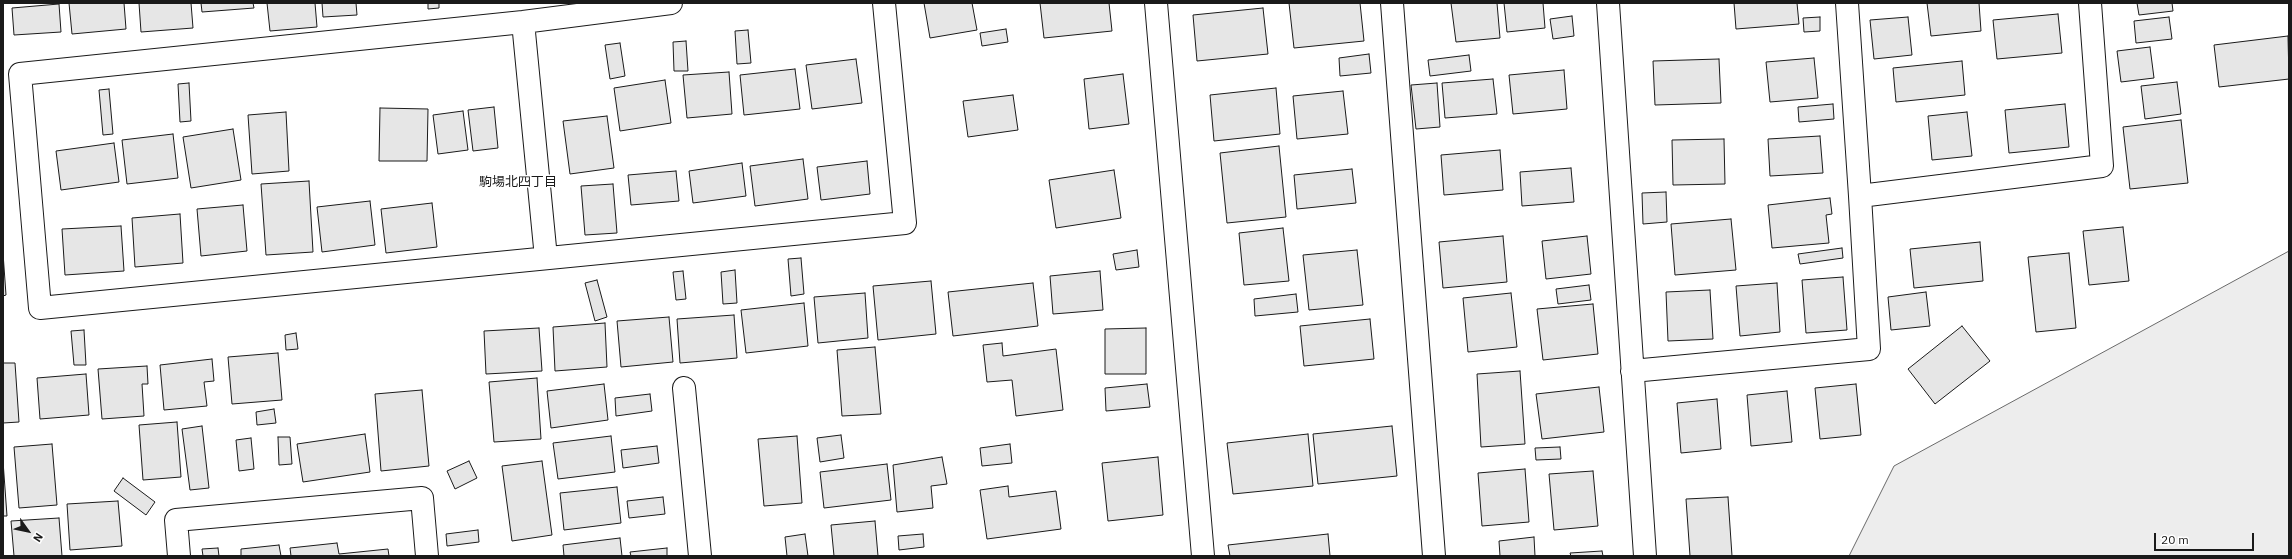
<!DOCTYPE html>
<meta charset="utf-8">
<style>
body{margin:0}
#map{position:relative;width:2292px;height:559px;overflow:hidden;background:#fff;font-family:"IBM Plex Sans",sans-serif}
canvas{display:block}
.frame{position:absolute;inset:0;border:4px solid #1a1a1a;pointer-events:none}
.north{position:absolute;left:8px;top:511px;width:40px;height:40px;-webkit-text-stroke:3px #fff;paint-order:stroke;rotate:123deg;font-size:11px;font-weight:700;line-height:16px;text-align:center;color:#1a1a1a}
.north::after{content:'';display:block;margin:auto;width:14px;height:18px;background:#1a1a1a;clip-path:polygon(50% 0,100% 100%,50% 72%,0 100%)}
.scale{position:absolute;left:2154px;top:533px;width:100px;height:18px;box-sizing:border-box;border:2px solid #1a1a1a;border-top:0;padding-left:5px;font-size:12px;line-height:14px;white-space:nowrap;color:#1a1a1a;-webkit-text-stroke:3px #fff;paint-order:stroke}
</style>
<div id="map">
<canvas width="2292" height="559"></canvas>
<div class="frame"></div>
<div class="north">N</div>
<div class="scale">20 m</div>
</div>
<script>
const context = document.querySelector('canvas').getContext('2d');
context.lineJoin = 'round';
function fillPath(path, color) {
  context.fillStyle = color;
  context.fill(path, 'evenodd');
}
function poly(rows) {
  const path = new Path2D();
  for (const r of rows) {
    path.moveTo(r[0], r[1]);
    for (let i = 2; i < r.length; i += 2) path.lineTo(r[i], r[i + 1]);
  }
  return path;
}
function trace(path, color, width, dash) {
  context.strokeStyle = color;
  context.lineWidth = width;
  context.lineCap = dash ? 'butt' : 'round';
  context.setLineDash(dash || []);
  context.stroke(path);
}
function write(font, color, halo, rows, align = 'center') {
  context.font = font + ' "IBM Plex Sans","Noto Sans JP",sans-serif';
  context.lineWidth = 3;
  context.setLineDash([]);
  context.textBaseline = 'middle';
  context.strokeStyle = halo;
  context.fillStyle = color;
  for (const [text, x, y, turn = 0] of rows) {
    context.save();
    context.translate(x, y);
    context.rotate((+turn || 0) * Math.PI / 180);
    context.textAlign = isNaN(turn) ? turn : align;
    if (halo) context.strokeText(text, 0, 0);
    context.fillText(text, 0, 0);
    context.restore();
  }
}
const built = poly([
 [2289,251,2289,556,1849,556,1894,466,2289,251]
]);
fillPath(built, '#ededed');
trace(built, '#6a6a6a', 1);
const building = poly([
 [69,3,124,3,126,29,72,34,69,3],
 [139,3,191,3,193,28,141,32,139,3],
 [201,3,253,3,254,8,202,12,201,3],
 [267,3,315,3,317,27,270,31,267,3],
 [322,3,356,3,357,15,323,17,322,3],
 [428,3,439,3,439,8,428,9,428,3],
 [924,3,972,3,977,30,930,38,924,3],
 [1040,3,1109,3,1112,31,1044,38,1040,3],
 [1289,3,1360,3,1364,41,1294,48,1289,3],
 [1451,3,1497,3,1500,38,1456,42,1451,3],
 [1504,3,1543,3,1545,28,1507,32,1504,3],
 [1734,3,1797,3,1799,24,1736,29,1734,3],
 [1927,3,1979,3,1981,31,1931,36,1927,3],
 [2137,3,2172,3,2173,11,2139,15,2137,3],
 [59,4,61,32,14,35,12,8,59,4],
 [1263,8,1268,54,1197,61,1193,15,1263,8],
 [2058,14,2062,53,1997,59,1993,20,2058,14],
 [1572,16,1574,36,1553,39,1550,19,1572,16],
 [1820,17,1820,31,1804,32,1803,18,1820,17],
 [1908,17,1912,55,1874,59,1870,20,1908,17],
 [2169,17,2172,39,2136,43,2134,21,2169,17],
 [1006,29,1008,42,982,46,980,33,1006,29],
 [748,30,751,63,737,64,735,31,748,30],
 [2288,36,2289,79,2219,87,2214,45,2288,36],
 [686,41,688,71,674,71,673,42,686,41],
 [620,43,625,76,610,79,605,45,620,43],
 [2150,47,2154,78,2121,82,2117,51,2150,47],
 [1369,54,1371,73,1340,76,1339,58,1369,54],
 [1469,55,1471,71,1430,76,1428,60,1469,55],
 [1814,58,1818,98,1770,102,1766,62,1814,58],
 [856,59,862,103,812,109,806,65,856,59],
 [1719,59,1721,103,1655,105,1653,61,1719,59],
 [1962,61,1965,95,1896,102,1893,68,1962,61],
 [795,69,800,109,744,115,740,75,795,69],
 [1564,70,1567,109,1513,114,1509,75,1564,70],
 [729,72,732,114,687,118,683,75,729,72],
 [1123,74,1129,124,1089,129,1084,79,1123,74],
 [1493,79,1497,114,1445,118,1442,83,1493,79],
 [665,80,671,123,620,131,614,88,665,80],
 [2177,82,2181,114,2145,119,2141,86,2177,82],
 [189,83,191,121,180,122,178,84,189,83],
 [1437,83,1440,127,1416,129,1411,85,1437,83],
 [1276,88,1280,134,1214,141,1210,95,1276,88],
 [109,89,113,134,103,135,99,90,109,89],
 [1343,91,1348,134,1297,139,1293,96,1343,91],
 [1013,95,1018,130,968,137,963,101,1013,95],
 [1833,104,1834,119,1799,122,1798,107,1833,104],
 [2065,104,2069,147,2009,153,2005,110,2065,104],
 [494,107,498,148,473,151,468,110,494,107],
 [380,108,428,109,427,161,379,161,380,108],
 [463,111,468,150,438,154,433,115,463,111],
 [286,112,289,171,252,174,248,115,286,112],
 [1967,112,1972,156,1932,160,1928,116,1967,112],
 [607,116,614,168,570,174,563,121,607,116],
 [2181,120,2188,183,2130,189,2123,127,2181,120],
 [233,129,241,180,191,188,183,137,233,129],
 [173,134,178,178,127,184,122,140,173,134],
 [1820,136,1823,173,1770,176,1768,139,1820,136],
 [1724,139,1725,184,1673,185,1672,140,1724,139],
 [114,143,119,182,61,190,56,151,114,143],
 [1279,146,1286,217,1227,223,1220,153,1279,146],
 [1500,150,1503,190,1444,195,1441,155,1500,150],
 [803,159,808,199,755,206,750,166,803,159],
 [867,161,870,194,821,200,817,167,867,161],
 [742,163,746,196,693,203,689,171,742,163],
 [1571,168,1574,202,1522,206,1520,172,1571,168],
 [1352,169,1356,203,1297,209,1294,175,1352,169],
 [1114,170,1121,218,1056,228,1049,180,1114,170],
 [676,171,679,201,631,205,628,175,676,171],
 [309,181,313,252,266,255,261,184,309,181],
 [613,184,617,233,585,235,581,186,613,184],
 [1666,192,1667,222,1643,224,1642,193,1666,192],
 [1830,198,1832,214,1826,215,1829,243,1772,248,1768,205,1830,198],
 [370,201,375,245,322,252,317,207,370,201],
 [432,203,437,247,386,253,381,209,432,203],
 [243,205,247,251,201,256,197,209,243,205],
 [180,214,183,263,135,267,132,218,180,214],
 [1731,219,1736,270,1675,275,1671,224,1731,219],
 [121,226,124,271,65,275,62,229,121,226],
 [2123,227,2129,281,2089,285,2083,231,2123,227],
 [1283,228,1289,281,1244,285,1239,233,1283,228],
 [1503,236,1507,282,1443,288,1439,242,1503,236],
 [1587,236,1591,274,1546,279,1542,241,1587,236],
 [1980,242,1983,281,1914,288,1910,249,1980,242],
 [1842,248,1843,258,1800,264,1798,254,1842,248],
 [1137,250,1139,267,1116,270,1113,254,1137,250],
 [1357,250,1363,305,1309,310,1303,255,1357,250],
 [3,253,6,295,3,296,3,253],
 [2069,253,2076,328,2036,332,2028,257,2069,253],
 [801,258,804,294,791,296,788,259,801,258],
 [735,270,737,303,723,304,721,272,735,270],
 [683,271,686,299,676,300,673,272,683,271],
 [1100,271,1103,310,1053,314,1050,276,1100,271],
 [1843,277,1847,330,1806,333,1802,280,1843,277],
 [597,280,607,317,595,321,585,283,597,280],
 [931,281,936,334,878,340,873,286,931,281],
 [1033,283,1038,326,953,336,948,292,1033,283],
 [1777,283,1780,332,1740,336,1736,286,1777,283],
 [1589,285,1591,300,1558,304,1556,289,1589,285],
 [1710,290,1713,339,1668,341,1666,292,1710,290],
 [1926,292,1930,326,1891,330,1888,297,1926,292],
 [865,293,868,338,818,343,814,297,865,293],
 [1511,293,1517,347,1468,352,1463,298,1511,293],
 [1296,294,1298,312,1255,316,1254,299,1296,294],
 [804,303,808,346,746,353,741,310,804,303],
 [1593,304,1598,354,1543,360,1537,309,1593,304],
 [734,315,737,358,680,363,677,319,734,315],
 [669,317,673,362,621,367,617,321,669,317],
 [1370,319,1374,359,1304,366,1300,326,1370,319],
 [605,323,607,367,555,371,553,327,605,323],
 [1962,326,1990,361,1935,404,1908,369,1962,326],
 [539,328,542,371,486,374,484,331,539,328],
 [1146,328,1146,374,1105,374,1105,329,1146,328],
 [84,330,86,365,74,365,71,331,84,330],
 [296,333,298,349,286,350,285,335,296,333],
 [1002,343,1003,356,1056,349,1063,410,1016,416,1012,380,987,382,983,345,1002,343],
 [875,347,881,414,842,416,837,350,875,347],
 [278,353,282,400,232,404,228,357,278,353],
 [212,359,214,381,204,382,207,406,164,410,160,365,212,359],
 [3,363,15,363,19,422,3,423,3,363],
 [147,366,148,384,142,384,144,416,102,419,98,369,147,366],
 [1520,371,1525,444,1481,447,1477,374,1520,371],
 [86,374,89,415,40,419,37,378,86,374],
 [537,378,541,439,494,442,489,382,537,378],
 [604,384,608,420,551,428,547,391,604,384],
 [1147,384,1150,407,1106,411,1105,388,1147,384],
 [1856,384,1861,435,1820,439,1815,388,1856,384],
 [1599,387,1604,432,1542,439,1536,394,1599,387],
 [422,390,429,466,381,471,375,394,422,390],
 [1787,391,1792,442,1751,446,1747,395,1787,391],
 [650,394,652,411,616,416,615,398,650,394],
 [1717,399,1721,449,1681,453,1677,403,1717,399],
 [274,409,276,423,257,425,256,412,274,409],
 [177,422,181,477,143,480,139,425,177,422],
 [202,426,209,488,190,490,182,429,202,426],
 [1392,426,1397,476,1318,484,1313,434,1392,426],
 [365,434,370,472,303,482,297,444,365,434],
 [1308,434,1313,486,1233,494,1227,443,1308,434],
 [841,435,844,458,820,462,817,438,841,435],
 [611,436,615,472,558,479,553,443,611,436],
 [797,436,802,503,764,506,758,439,797,436],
 [278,437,290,437,292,464,279,465,278,437],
 [251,438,254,469,239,471,236,440,251,438],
 [52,444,57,505,19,508,14,447,52,444],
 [1010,444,1012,463,982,466,980,448,1010,444],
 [657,446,659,463,623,468,621,450,657,446],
 [1560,447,1561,459,1536,460,1535,448,1560,447],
 [942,457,947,484,931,486,933,508,897,512,893,465,942,457],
 [1158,457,1163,515,1108,521,1102,463,1158,457],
 [3,461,7,516,3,516,3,461],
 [469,461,477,478,455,489,447,471,469,461],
 [542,461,552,535,512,541,502,466,542,461],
 [887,464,891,500,824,508,820,472,887,464],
 [1525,469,1529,522,1482,526,1478,473,1525,469],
 [1593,471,1598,526,1554,530,1549,474,1593,471],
 [123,478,155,502,146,515,114,491,123,478],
 [1008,486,1009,497,1056,491,1061,529,987,539,980,490,1008,486],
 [617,487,621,523,564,530,560,493,617,487],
 [663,497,665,514,629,518,627,501,663,497],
 [1728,497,1732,556,1690,556,1686,499,1728,497],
 [118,501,122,546,70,550,67,504,118,501],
 [59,518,62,556,14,556,11,521,59,518],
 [875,521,878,556,834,556,831,525,875,521],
 [478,530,479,542,447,546,446,534,478,530],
 [805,534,808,556,787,556,785,537,805,534],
 [923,534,924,547,899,550,898,536,923,534],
 [1328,534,1330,556,1230,556,1228,545,1328,534],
 [1534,537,1535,556,1500,556,1499,541,1534,537],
 [620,538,622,556,564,556,563,545,620,538],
 [337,543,339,554,388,549,389,556,291,556,290,548,337,543],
 [279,545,281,556,241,556,241,549,279,545],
 [218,548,219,556,203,556,202,549,218,548],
 [667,548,667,556,631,556,630,552,667,548],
 [1602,551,1603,556,1571,556,1570,553,1602,551]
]);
fillPath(building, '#e6e6e6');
trace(building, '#1a1a1a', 1);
const minor = poly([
 [671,3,523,22,20,74,40,308,905,223,884,3],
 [1156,3,1203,556],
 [1392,3,1434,556],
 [1608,3,1645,556],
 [1847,3,1860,196,2102,166,2090,3],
 [523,22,546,258],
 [1632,371,1869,349,1860,196],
 [684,388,700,556],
 [179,556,176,520,422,498,427,556]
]);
trace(minor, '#1a1a1a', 24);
trace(minor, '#fff', 22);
write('13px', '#1a1a1a', '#fff', [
 ["駒場北四丁目",518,182]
]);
</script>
